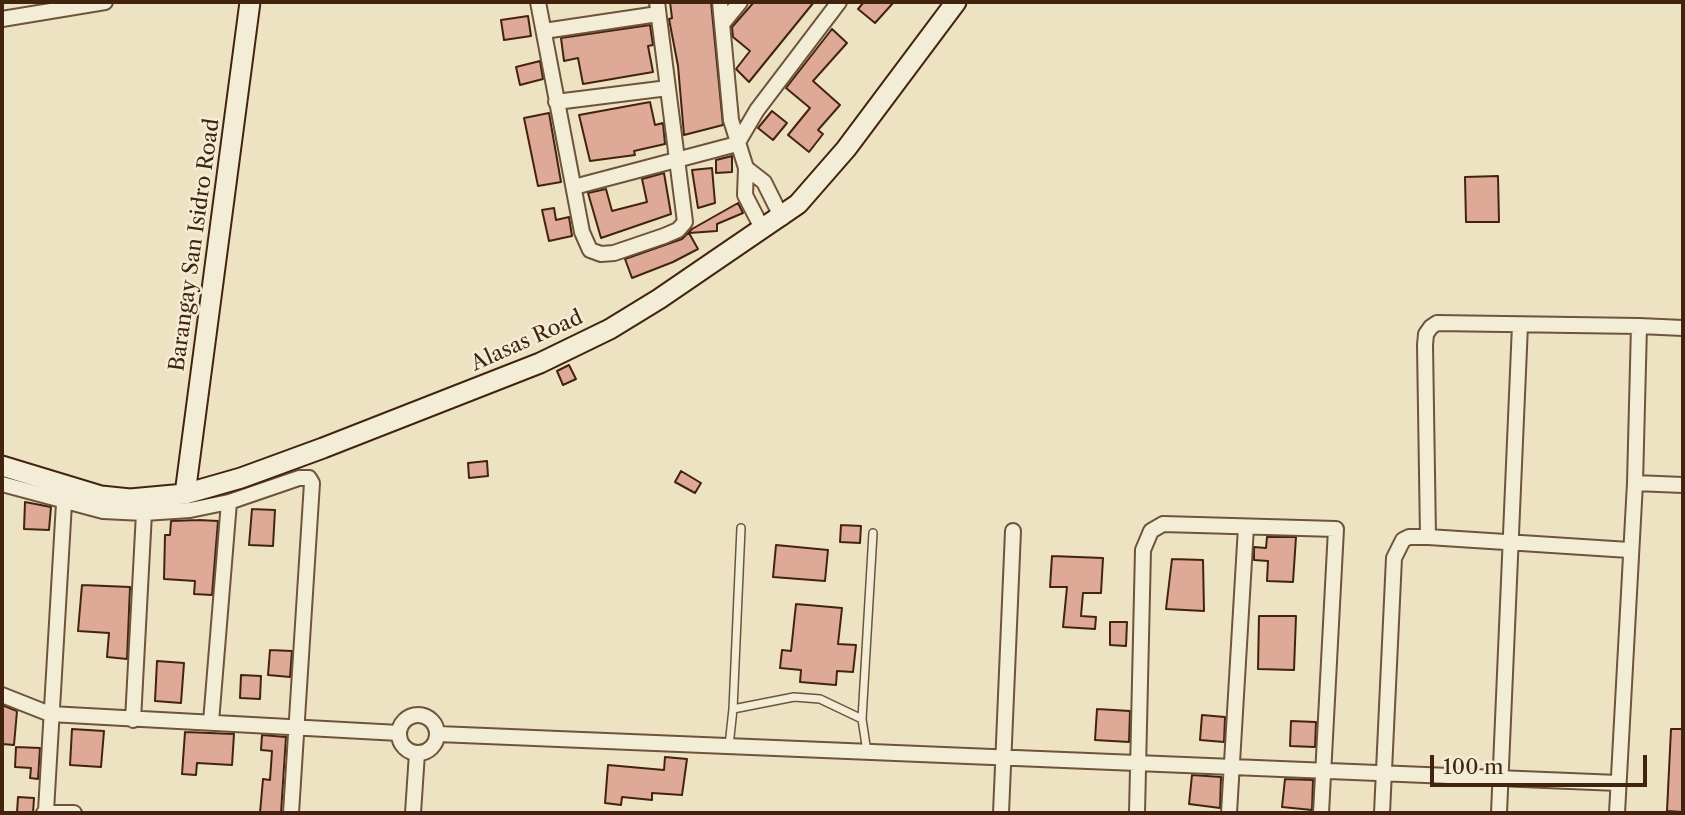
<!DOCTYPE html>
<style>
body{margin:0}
#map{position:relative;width:1685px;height:815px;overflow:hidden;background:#ede3c3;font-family:"Libre Caslon Text",serif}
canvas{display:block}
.frame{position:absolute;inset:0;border:4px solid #42240e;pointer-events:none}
.scale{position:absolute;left:1430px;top:755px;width:217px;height:32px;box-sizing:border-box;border:4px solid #42240e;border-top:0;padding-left:9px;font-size:21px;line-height:24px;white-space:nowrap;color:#42240e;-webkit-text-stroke:5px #f3edd8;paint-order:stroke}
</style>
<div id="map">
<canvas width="1685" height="815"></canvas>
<div class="frame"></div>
<div class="scale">100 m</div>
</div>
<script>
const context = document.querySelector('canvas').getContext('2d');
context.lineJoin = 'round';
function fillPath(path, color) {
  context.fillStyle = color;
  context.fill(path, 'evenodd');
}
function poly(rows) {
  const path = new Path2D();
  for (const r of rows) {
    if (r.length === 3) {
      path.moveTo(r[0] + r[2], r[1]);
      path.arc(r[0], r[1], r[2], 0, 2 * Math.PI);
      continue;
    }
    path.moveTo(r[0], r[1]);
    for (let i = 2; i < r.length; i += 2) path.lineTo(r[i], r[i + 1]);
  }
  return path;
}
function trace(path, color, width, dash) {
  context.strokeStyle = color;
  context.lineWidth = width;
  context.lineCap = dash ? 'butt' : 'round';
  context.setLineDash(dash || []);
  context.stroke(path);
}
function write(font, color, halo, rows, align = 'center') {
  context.font = font + ' "Libre Caslon Text",serif';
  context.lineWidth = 5;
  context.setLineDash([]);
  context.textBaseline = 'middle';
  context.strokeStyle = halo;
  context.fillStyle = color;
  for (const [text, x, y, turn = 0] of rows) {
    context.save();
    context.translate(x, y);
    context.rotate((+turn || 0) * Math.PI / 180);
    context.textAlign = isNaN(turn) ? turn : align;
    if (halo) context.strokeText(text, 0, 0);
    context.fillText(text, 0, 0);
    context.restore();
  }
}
const building = poly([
 [670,2,711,2,723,125,684,135,678,66,669,19,672,18,670,2],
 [754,2,814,2,749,82,736,69,750,51,733,37,732,27,754,2],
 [864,2,894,2,875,23,858,9,864,2],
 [528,16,531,36,504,40,501,20,528,16],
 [650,25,653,45,648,46,653,72,583,84,578,58,564,61,561,38,650,25],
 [832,29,847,43,813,81,840,105,818,130,823,134,809,152,788,135,810,108,786,88,832,29],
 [540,61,543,79,520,85,516,67,540,61],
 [650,102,655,125,663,123,665,144,634,151,635,155,590,161,579,115,650,102],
 [772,111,787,123,773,140,758,128,772,111],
 [549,113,561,182,538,186,524,118,549,113],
 [732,156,732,172,716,173,716,160,732,156],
 [712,168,715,203,698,208,692,170,712,168],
 [664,173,671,214,601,238,588,193,606,189,612,211,647,202,642,179,664,173],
 [1498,176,1499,222,1466,222,1465,177,1498,176],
 [738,203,743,213,717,224,717,231,689,233,698,249,673,262,632,278,625,259,682,239,692,229,738,203],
 [554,208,556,220,569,217,572,236,549,241,542,210,554,208],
 [569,365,576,379,563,385,557,371,569,365],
 [487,461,488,476,469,478,468,463,487,461],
 [681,471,701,483,695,493,675,482,681,471],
 [25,502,51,507,49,530,24,529,25,502],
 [252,509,275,510,273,546,249,545,252,509],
 [199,520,218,521,212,595,194,594,195,581,164,579,165,535,170,535,171,521,199,520],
 [841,525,861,526,860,543,840,542,841,525],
 [1267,537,1296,537,1293,582,1267,581,1268,561,1254,560,1254,547,1266,548,1267,537],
 [776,545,828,550,825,581,773,577,776,545],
 [1052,556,1103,558,1101,593,1083,593,1081,616,1096,617,1095,629,1063,627,1067,587,1050,587,1052,556],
 [1172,559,1203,560,1204,611,1166,609,1172,559],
 [82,585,130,587,127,659,107,657,109,633,78,631,82,585],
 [796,604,842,608,838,644,856,645,853,672,837,671,836,685,800,682,801,670,780,668,782,650,791,651,796,604],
 [1259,616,1296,616,1294,670,1258,669,1259,616],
 [1110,622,1127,622,1126,646,1110,645,1110,622],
 [270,650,292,651,290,677,268,675,270,650],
 [157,661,184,663,181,703,155,701,157,661],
 [241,675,261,676,260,699,240,698,241,675],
 [2,705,17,711,14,745,2,744,2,705],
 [1097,709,1130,711,1129,742,1095,740,1097,709],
 [1202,715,1225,717,1224,742,1200,740,1202,715],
 [1291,721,1316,722,1315,747,1290,746,1291,721],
 [72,729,104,731,101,767,70,765,72,729],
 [1671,729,1683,729,1682,812,1667,811,1671,729],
 [185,732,234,734,232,765,197,763,196,775,182,774,185,732],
 [262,735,286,737,281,813,260,813,263,779,270,780,272,751,261,750,262,735],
 [16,747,40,748,38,779,30,778,31,768,15,767,16,747],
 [665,757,687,759,682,795,652,793,652,800,622,797,621,805,605,803,608,765,664,770,665,757],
 [1192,775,1221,777,1220,808,1189,804,1192,775],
 [1285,779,1313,780,1312,810,1282,807,1285,779],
 [18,797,34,798,33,813,17,813,18,797]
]);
fillPath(building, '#dea997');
trace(building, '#42240e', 2);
const lane = poly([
 [733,709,741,528],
 [862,719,873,533],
 [729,746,733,709,794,697,820,699,862,719,867,752]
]);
const street = poly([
 [538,2,582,232,590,250,601,254,614,253,664,236,678,230,685,222,657,2],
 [720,2,731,120,746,168,745,195,763,230],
 [2,19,105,2],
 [722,24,740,2],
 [544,31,658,14],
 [556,102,668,88],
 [746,168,764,182,782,218],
 [574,187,737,144,757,110,839,2],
 [1639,326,1683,328],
 [1635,483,1683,485],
 [2,484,103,511,144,513,190,510,229,502,299,478,309,478,312,483,291,813],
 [1428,537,1425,345,1426,334,1431,327,1437,323,1639,326,1635,483,1617,813],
 [2,695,50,714,399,733],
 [418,734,19],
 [133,720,144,513],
 [211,722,229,502],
 [438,734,1618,783],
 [46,811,64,503],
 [44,813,74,813],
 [413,813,417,753],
 [1001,813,1013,531],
 [1137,813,1143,550,1151,531,1163,524,1336,529,1321,813],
 [1229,813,1246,527],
 [1382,813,1394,558,1403,540,1409,537,1428,537,1629,550],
 [1499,813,1520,325]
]);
const secondary = poly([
 [2,466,101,496,130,499,185,494,241,478,323,448,540,363,610,329,659,299,798,204,846,149,956,2],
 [185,494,250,2]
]);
trace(lane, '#6d543b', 10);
trace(street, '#6d543b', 18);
trace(secondary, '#42240e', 23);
trace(lane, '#f3edd8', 7);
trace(street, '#f3edd8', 14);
trace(secondary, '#f3edd8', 19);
write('21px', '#42240e', '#f3edd8', [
 ["Barangay San Isidro Road",195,245,-82],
 ["Alasas Road",527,341,-24]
]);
</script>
